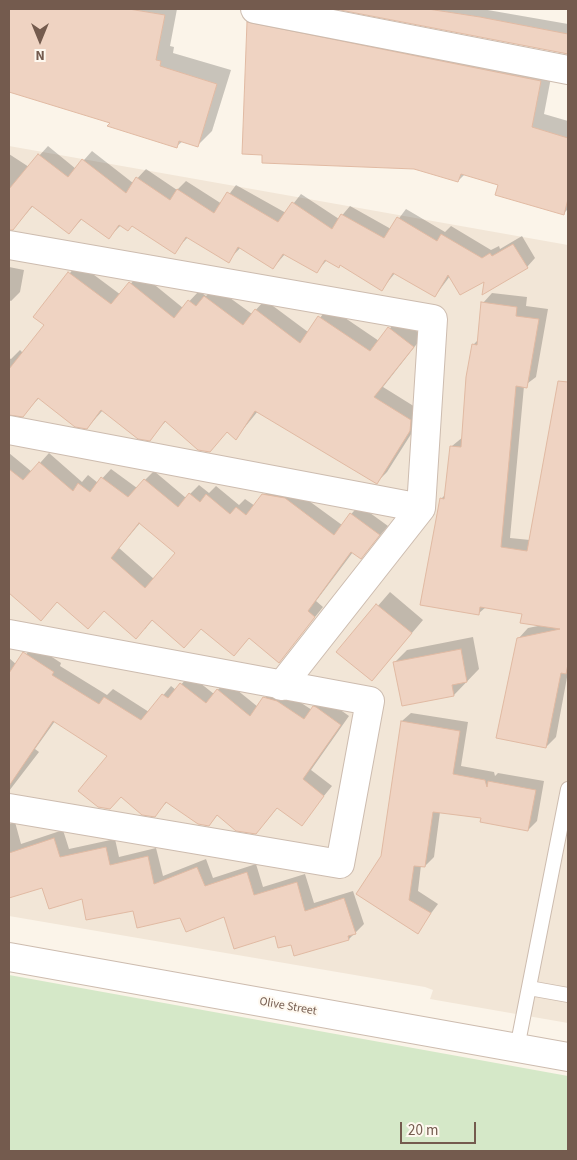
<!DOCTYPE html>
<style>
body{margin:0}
#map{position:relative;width:577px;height:1160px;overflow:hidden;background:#fbf4e9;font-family:"Source Sans 3",sans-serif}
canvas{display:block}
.frame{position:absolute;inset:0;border:10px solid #745b4e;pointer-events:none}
.north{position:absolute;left:15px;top:15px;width:50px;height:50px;-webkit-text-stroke:4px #fef8ef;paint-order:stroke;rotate:180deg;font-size:14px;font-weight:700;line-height:20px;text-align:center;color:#745b4e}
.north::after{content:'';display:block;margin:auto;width:18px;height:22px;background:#745b4e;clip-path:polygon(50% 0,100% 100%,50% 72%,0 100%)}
.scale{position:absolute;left:400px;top:1122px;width:76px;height:22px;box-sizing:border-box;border:2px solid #745b4e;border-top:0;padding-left:6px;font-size:15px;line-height:18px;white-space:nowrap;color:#745b4e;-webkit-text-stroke:4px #fef8ef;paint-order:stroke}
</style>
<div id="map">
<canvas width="577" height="1160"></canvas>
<div class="frame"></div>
<div class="north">N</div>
<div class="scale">20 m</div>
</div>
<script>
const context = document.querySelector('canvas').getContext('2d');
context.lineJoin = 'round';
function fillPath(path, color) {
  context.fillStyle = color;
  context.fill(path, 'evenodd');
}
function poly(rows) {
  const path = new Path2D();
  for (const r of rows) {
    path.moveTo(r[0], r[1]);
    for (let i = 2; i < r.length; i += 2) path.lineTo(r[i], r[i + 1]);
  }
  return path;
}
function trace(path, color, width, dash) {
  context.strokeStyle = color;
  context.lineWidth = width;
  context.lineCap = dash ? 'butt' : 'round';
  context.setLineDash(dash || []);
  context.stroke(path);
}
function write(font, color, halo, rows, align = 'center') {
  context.font = font + ' "Source Sans 3",sans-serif';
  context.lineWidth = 4;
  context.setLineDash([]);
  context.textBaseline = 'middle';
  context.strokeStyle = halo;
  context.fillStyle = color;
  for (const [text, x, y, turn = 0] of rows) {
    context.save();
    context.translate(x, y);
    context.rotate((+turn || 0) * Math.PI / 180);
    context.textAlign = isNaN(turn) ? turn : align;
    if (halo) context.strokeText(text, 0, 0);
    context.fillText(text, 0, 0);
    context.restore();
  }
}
fillPath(poly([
 [9,146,568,245,568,1023,430,999,433,990,425,987,9,916]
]), '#f2e6d7');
fillPath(poly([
 [9,975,568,1076,568,1151,9,1151]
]), '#d5e8c8');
fillPath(poly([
 [9,9,177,9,170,46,174,47,173,53,231,70,212,131,198,145,183,141,177,146,112,122,9,90],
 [262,9,553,67,544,114,568,121,568,209,563,214,499,184,465,174,458,181,249,23],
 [341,9,482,9,568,24,568,54],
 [48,146,76,169,92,151,133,183,146,169,177,190,186,181,222,204,236,185,286,213,301,194,339,219,350,206,391,229,406,209,445,232,451,226,491,250,499,246,500,249,522,236,535,258,527,267,485,280,450,276,435,296,395,273,382,289,341,264,339,266,327,260,317,271,285,254,273,268,241,247,228,261,188,237,174,252,132,225,121,225,109,237,82,219,69,233,33,206,17,224,9,217,9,154,29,167],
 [78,263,121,295,140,273,183,308,199,291,206,296,215,287,252,314,265,300,308,332,329,307,379,341,399,318,423,336,383,387,420,410,420,420,387,472,377,482,258,411,236,438,228,431,166,421,149,439,103,410,87,428,39,398,23,415,11,414,9,412,9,358,11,359,20,350,23,353,45,325,35,317],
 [9,267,24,270,20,292,11,301,9,300],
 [492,293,527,297,526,306,548,309,536,377,524,386,510,538,530,540,568,402,568,672,556,737,546,747,518,639,528,628,543,625,523,612,486,607,478,614,441,499,445,495,452,446,463,437,473,345,479,339,483,303],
 [9,453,32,472,49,453,82,482,88,475,98,483,111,469,137,488,154,471,186,498,199,485,209,493,216,486,239,505,245,499,255,506,273,486,294,490,342,525,359,505,388,526,361,558,353,552,316,601,323,607,279,662,250,637,234,655,202,628,153,619,145,629,104,610,58,601,41,619,9,591],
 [140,523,177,553,154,579,119,548],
 [390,592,423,620,372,680,338,652],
 [473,637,479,669,454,695,395,662,407,650],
 [34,645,61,663,60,666,107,695,113,689,149,712,171,686,176,690,190,675,214,694,226,681,258,707,273,689,286,693,312,710,322,698,325,699,349,716,311,770,332,786,301,824,278,807,264,824,218,814,209,825,167,802,154,815,109,756,55,721,35,749,39,752,9,791,9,658,17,665],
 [411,713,468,722,461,766,494,772,495,776,498,773,544,781,537,821,528,830,482,817,440,812,434,857,425,866,421,865,418,891,438,904,417,932,382,856,402,721],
 [15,822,21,844,63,830,69,849,115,839,119,857,156,848,163,876,206,859,213,878,256,864,263,887,305,874,314,903,353,891,364,924,349,939,295,954,291,943,276,934,225,915,181,916,134,909,43,886,9,897,9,824]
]), '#0003');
const building = poly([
 [9,9,129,9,165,15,156,60,161,61,160,66,217,84,198,147,179,141,177,148,107,126,110,123,9,92,9,9],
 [335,9,428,9,480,17,568,34,568,54,335,9],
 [247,22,541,81,532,127,568,138,568,199,564,215,495,195,498,185,461,174,458,182,414,169,262,163,262,155,242,154,247,22],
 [38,154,68,177,82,159,126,193,136,177,170,200,177,189,214,213,227,192,278,222,292,202,332,229,341,214,384,238,397,217,437,241,441,234,482,258,490,253,492,256,513,244,528,268,482,295,484,282,460,295,448,275,435,297,393,273,382,291,340,265,339,268,325,260,317,273,283,254,273,269,238,247,229,263,186,237,175,254,132,226,128,231,119,225,109,239,81,219,69,234,32,206,13,230,9,230,9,189,38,154],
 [68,272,111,304,129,282,174,318,188,300,196,306,204,296,243,325,255,309,300,343,318,316,370,351,388,327,414,347,374,397,411,420,410,431,377,484,255,411,236,440,227,432,210,452,198,450,165,421,150,441,138,439,101,410,87,429,75,427,38,398,23,417,9,415,9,369,44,325,33,317,68,272],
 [481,302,517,307,516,316,539,319,527,388,516,386,501,547,527,551,558,381,568,382,568,664,566,674,561,673,546,748,496,738,517,638,560,629,520,623,522,614,480,607,479,615,420,605,440,498,444,499,450,446,461,447,466,377,472,344,477,345,481,302],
 [39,462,73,491,78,483,90,492,101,477,128,497,144,479,178,507,189,493,200,502,206,494,230,514,236,507,246,515,262,494,285,498,334,535,350,513,380,535,361,559,351,552,308,611,315,617,279,663,249,638,234,656,201,629,184,648,152,620,136,639,104,611,88,629,57,602,41,621,9,593,9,469,23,480,39,462],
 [139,523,175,553,145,588,111,558,139,523],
 [376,604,412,633,372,681,336,652,376,604],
 [461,649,467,682,452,685,454,696,402,706,393,662,461,649],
 [23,652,54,672,52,675,99,704,104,697,141,720,162,694,168,698,180,683,206,703,217,689,250,716,263,697,277,701,304,719,313,706,316,707,341,725,303,779,324,796,302,826,277,808,256,834,236,831,217,815,209,826,198,824,166,802,155,817,142,815,121,797,110,809,98,807,78,791,107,756,53,721,9,786,9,673,23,652],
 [401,721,460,731,453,774,485,780,487,787,488,781,536,790,528,831,480,822,481,818,433,812,425,867,414,866,409,900,431,913,418,934,356,894,381,856,401,721],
 [54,838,60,857,106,847,110,865,148,856,154,884,197,867,205,886,247,872,254,895,297,882,305,911,344,898,356,934,348,936,349,940,294,956,291,945,278,948,275,936,234,949,224,917,186,932,180,918,137,928,133,911,86,920,82,899,49,909,42,888,9,898,9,853,54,838]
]);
fillPath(building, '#efd3c2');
trace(building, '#e1baa3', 1);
const service = poly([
 [529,988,568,995],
 [517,1048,568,789]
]);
const minor = poly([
 [255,9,568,70],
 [9,245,433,319,421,508,281,686],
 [9,430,421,508],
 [9,634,370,701,340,864,9,808],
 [9,957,568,1057]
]);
trace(service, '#cdbcaf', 16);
trace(minor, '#cdbcaf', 30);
trace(service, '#fff', 14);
trace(minor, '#fff', 28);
write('12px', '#745b4e', '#fef8ef', [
 ["Olive Street",288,1007,10]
]);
</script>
